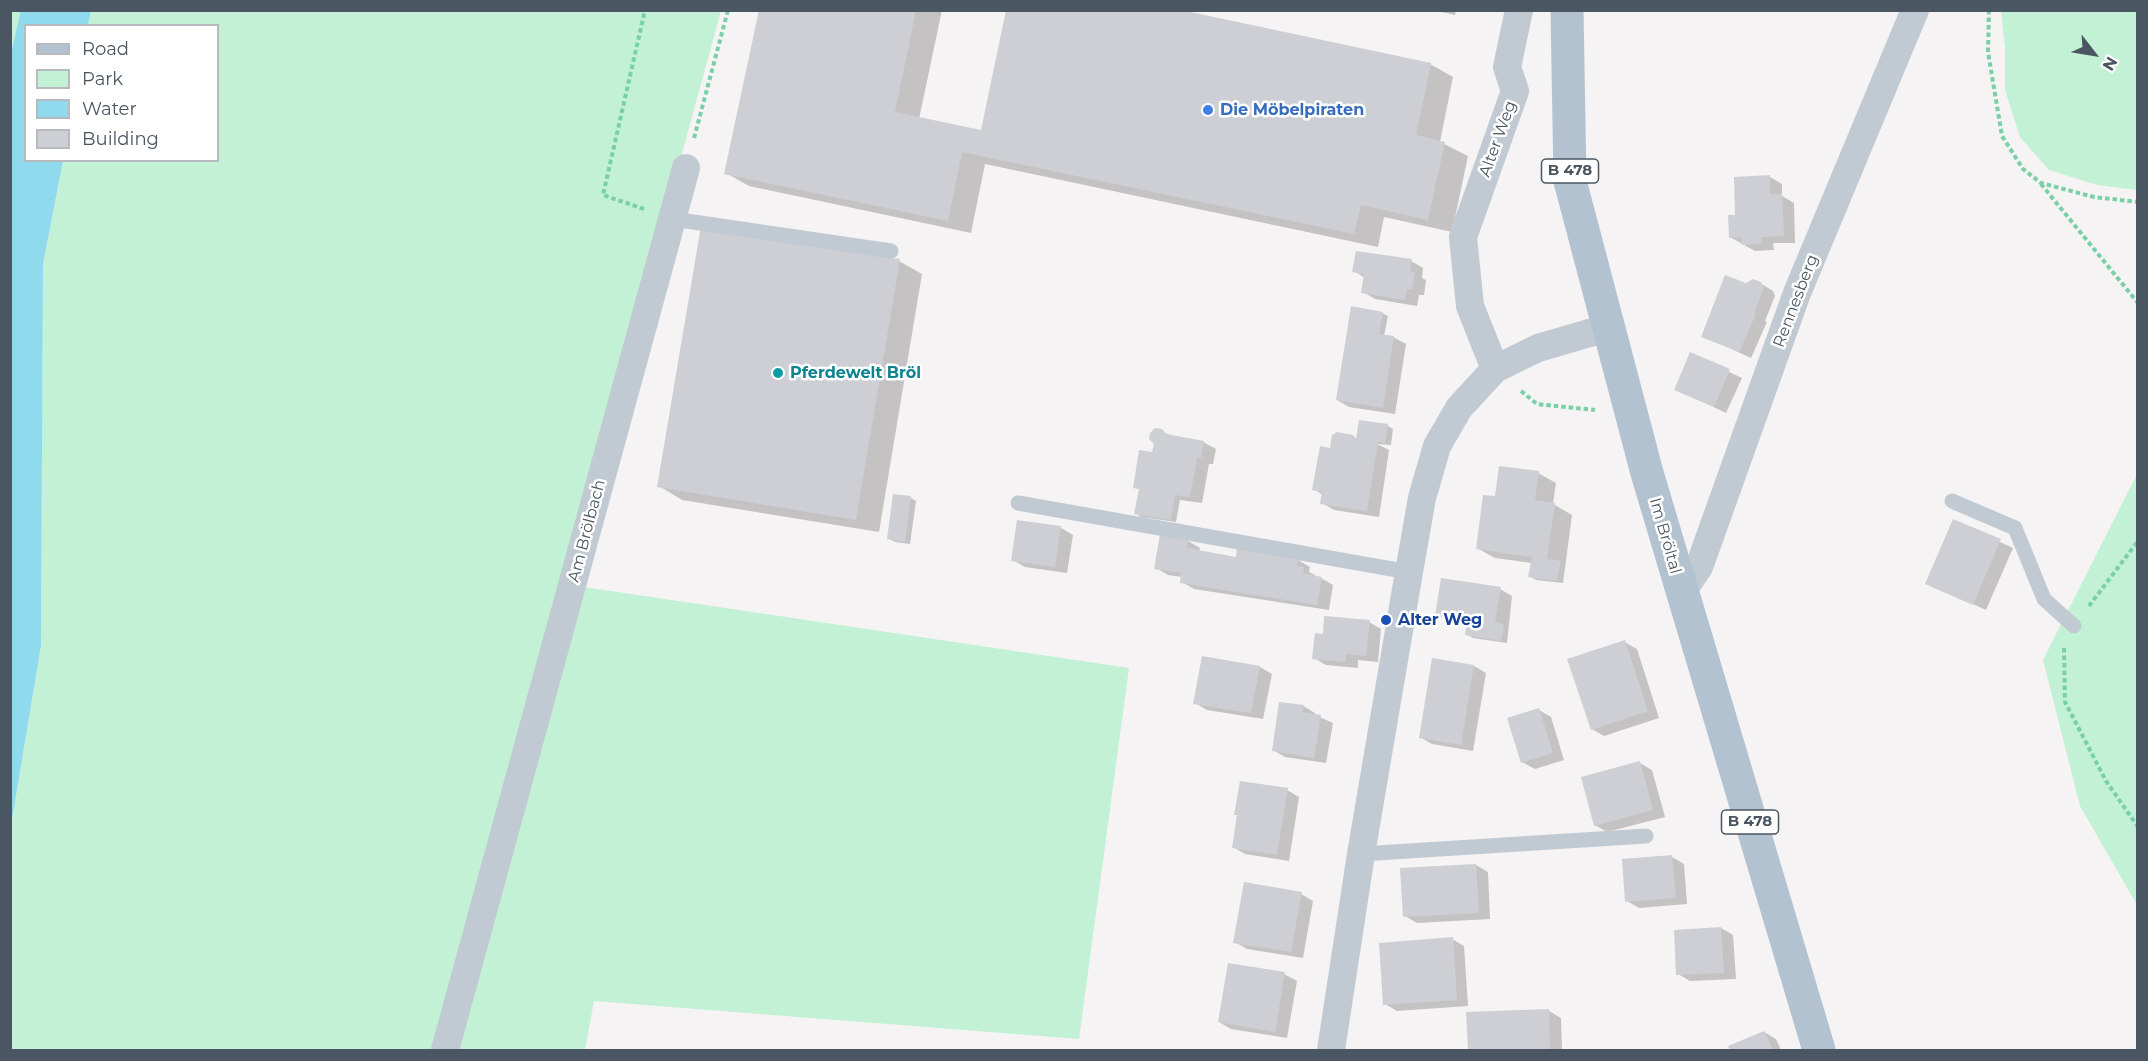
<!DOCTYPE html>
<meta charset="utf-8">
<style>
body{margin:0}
#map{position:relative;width:2148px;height:1061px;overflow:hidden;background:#f5f3f3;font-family:Montserrat,sans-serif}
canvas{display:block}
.frame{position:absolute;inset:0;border:12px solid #4a5661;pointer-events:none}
.legend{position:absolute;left:24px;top:24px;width:195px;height:138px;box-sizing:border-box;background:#fff;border:2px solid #b7bbc0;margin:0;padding:8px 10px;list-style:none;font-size:18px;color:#4a5661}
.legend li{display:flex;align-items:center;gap:12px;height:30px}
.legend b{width:30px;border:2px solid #b7bbc0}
.north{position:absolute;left:2064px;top:24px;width:60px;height:60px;-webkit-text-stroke:4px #fff;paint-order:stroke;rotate:121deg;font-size:16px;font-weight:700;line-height:24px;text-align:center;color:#4a5661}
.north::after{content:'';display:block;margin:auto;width:21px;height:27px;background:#4a5661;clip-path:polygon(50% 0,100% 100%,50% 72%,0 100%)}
</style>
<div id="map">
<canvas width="2148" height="1061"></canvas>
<div class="frame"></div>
<ul class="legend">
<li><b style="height:8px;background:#b3c2d1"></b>Road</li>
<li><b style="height:16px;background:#c3f1d5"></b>Park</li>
<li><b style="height:16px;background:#90daee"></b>Water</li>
<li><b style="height:16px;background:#cdcfd5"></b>Building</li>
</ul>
<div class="north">N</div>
</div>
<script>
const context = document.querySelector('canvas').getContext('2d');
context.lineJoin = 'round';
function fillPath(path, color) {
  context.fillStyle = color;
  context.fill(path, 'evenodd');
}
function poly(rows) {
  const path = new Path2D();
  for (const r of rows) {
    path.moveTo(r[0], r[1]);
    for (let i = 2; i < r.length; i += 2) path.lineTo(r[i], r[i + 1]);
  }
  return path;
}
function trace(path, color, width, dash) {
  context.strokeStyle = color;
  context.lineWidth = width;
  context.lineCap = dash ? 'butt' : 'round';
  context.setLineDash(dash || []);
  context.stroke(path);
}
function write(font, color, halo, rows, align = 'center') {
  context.font = font + ' Montserrat,sans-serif';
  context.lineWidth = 5;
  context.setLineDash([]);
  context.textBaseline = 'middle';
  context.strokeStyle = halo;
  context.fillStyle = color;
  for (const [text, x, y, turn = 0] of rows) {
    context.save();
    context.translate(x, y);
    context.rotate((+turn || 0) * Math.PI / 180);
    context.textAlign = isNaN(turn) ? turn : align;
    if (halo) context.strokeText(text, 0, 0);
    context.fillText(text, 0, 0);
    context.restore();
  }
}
fillPath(poly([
 [11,11,21,11,11,58],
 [91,11,721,11,564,584,1129,668,1079,1039,594,1001,585,1050,11,1050,11,826,41,646,43,264,63,161,218,160,218,26,88,25],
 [2001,11,2137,11,2137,190,2097,185,2049,170,2020,137,2005,90,2005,48],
 [2137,474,2137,905,2080,806,2043,660]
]), '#c3f1d5');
fillPath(poly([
 [21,10,91,11,88,25,26,26,26,160,63,161,43,264,41,646,11,826,10,58]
]), '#90daee');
fillPath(poly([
 [760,10,942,10,919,119,982,132,1430,64,1453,77,1440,142,1468,156,1452,232,1384,217,1378,247,985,164,971,233,749,186,726,173],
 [1432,10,1456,10,1455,15],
 [1770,177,1782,184,1782,196,1794,203,1795,243,1773,243,1774,250,1755,251,1730,237,1737,217],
 [899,261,922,274,879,532,682,500,659,486],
 [1411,261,1423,268,1422,278,1426,280,1424,295,1419,295,1417,306,1375,299,1363,292,1365,278,1354,271],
 [1760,283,1773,291,1775,296,1765,321,1767,322,1751,358,1703,336,1746,285],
 [1382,313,1388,316,1384,336,1393,337,1406,344,1395,414,1349,407,1337,400],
 [1691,354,1742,378,1726,413,1676,389],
 [1388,426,1393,429,1391,445,1377,444,1389,450,1379,517,1334,510,1322,503,1323,495,1314,489,1331,449,1352,436,1357,439],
 [1162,431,1173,437,1203,442,1216,449,1213,464,1209,464,1202,503,1180,500,1176,522,1141,517,1135,513,1140,490,1135,487,1153,454],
 [1538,473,1556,483,1553,504,1572,515,1563,583,1536,580,1530,576,1532,563,1495,558,1477,548,1496,498],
 [911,498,916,501,910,544,895,542,889,539],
 [1019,521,1061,528,1073,535,1067,573,1025,567,1013,560],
 [1954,521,2013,548,1986,610,1927,583],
 [1161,536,1188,541,1200,548,1199,552,1237,558,1298,560,1310,567,1309,572,1315,575,1315,577,1321,578,1333,585,1329,610,1194,589,1182,582,1182,577,1168,575,1156,568],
 [1500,589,1512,596,1507,643,1473,638,1467,634,1468,625,1449,622,1437,615],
 [1369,622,1381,629,1378,662,1358,660,1358,668,1326,665,1314,658,1324,636],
 [1624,642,1637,649,1659,718,1604,736,1592,729],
 [1434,660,1474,666,1486,673,1473,751,1432,744,1420,737],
 [1260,667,1272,674,1263,719,1207,710,1195,703],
 [1303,706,1315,713,1315,715,1333,723,1326,763,1285,757,1273,750],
 [1539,710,1551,717,1564,760,1535,769,1522,762],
 [1640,763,1652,770,1665,817,1607,832,1595,825],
 [1287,790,1299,797,1289,861,1245,854,1233,847],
 [1672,857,1684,864,1687,904,1639,908,1627,901],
 [1476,865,1488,872,1490,919,1417,923,1405,916],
 [1301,894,1313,901,1303,958,1247,949,1235,942],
 [1721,928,1733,935,1736,979,1690,981,1678,974],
 [1452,939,1464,946,1468,1006,1397,1011,1385,1004],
 [1284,974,1297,981,1287,1038,1231,1029,1219,1022],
 [1549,1011,1561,1018,1562,1050,1469,1050,1468,1013],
 [1764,1032,1776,1039,1781,1050,1732,1050,1730,1047]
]), '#0003');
fillPath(poly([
 [759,10,916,10,895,112,981,130,1006,10,1181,10,1431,63,1416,135,1445,142,1428,220,1361,205,1354,234,962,152,948,221,724,174],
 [1770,175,1770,194,1782,194,1784,236,1762,237,1762,244,1742,245,1741,237,1729,238,1728,215,1735,215,1734,177],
 [701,226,900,259,856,520,657,487],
 [1356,251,1412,259,1410,271,1415,272,1412,289,1407,289,1405,300,1361,293,1364,274,1352,272],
 [1725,275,1746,283,1753,279,1761,282,1764,288,1754,313,1756,314,1739,352,1701,337],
 [1351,306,1383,312,1379,334,1394,336,1383,408,1336,400],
 [1690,352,1730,369,1714,407,1674,390],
 [1359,420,1388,424,1385,443,1378,442,1367,511,1320,504,1322,492,1312,490,1320,446,1330,448,1332,435,1337,432,1353,435,1356,439],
 [1155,428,1162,429,1166,434,1204,441,1201,458,1197,458,1190,497,1175,495,1171,520,1134,514,1139,489,1133,488,1139,450,1152,452,1154,444,1149,439,1150,433],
 [1499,466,1539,471,1535,500,1555,503,1547,559,1561,561,1557,581,1528,577,1532,557,1476,549,1483,495,1495,496],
 [893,494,911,496,905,542,887,539],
 [1953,519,2001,539,1973,605,1925,584],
 [1017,520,1061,526,1055,567,1011,561],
 [1160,534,1188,539,1187,548,1236,557,1237,547,1298,559,1297,566,1304,567,1303,573,1322,577,1317,605,1180,583,1181,573,1154,569],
 [1441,578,1501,587,1495,621,1504,625,1501,641,1465,635,1467,621,1435,616],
 [1324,616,1370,620,1366,656,1346,654,1346,662,1312,659,1315,633,1323,634],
 [1625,640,1648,711,1591,730,1567,659],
 [1202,656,1260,666,1251,713,1193,704],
 [1432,658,1474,665,1461,745,1419,738],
 [1279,702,1304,705,1302,712,1321,715,1314,758,1272,751],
 [1539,708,1553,753,1521,763,1507,718],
 [1640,761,1653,810,1594,826,1581,777],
 [1240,781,1288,788,1277,855,1232,848,1237,815,1234,815],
 [1672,855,1676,898,1625,902,1622,859],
 [1476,864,1479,913,1403,917,1400,868],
 [1244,882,1302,892,1291,952,1233,943],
 [1721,927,1724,973,1676,975,1674,930],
 [1453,937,1457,1000,1383,1005,1379,943],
 [1228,963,1285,972,1275,1032,1218,1022],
 [1549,1009,1550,1050,1468,1050,1466,1012],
 [1764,1031,1773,1050,1730,1050,1728,1046]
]), '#cdcfd5');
trace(poly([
 [1989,10,1988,52,2002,136,2023,169,2041,183,2094,197,2138,202],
 [694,138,728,10],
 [2041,184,2138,303],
 [644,209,603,195,645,10],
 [1521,391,1537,404,1595,410],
 [2089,606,2138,541],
 [2064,648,2065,702,2106,781,2138,827]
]), '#7ad0a6', 4, [4.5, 3]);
trace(poly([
 [673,219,891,251],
 [1952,501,2015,528,2044,599,2074,626],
 [1018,503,1409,572],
 [1361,854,1646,836]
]), '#c1cad2', 15);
trace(poly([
 [1495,369,1470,306,1463,237,1515,91,1507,67,1519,10],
 [1681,593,1699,567,1797,293,1915,10],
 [445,1050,686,168],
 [1331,1050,1361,854,1409,572,1422,498,1437,446,1459,408,1495,369,1538,348,1610,327]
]), '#c1cad2', 28);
trace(poly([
 [1567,10,1570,181,1647,473,1819,1050]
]), '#b3c2d1', 33);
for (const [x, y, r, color] of [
 [1208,110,6,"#3f7fe0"],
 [778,373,6,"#0f9aa8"],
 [1386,620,6,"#1a4fb4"]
]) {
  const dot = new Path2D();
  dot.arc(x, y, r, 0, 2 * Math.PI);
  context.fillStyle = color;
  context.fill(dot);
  trace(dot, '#fff', 2);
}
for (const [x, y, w] of [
 [1570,171,57],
 [1750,822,57]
]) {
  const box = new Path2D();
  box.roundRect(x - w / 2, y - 12, w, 24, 4.5);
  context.fillStyle = '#fff';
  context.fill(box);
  trace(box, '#4a5661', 1.5);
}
write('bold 15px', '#4a5661', null, [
 ["B 478",1570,171],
 ["B 478",1750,822]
]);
write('bold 16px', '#366cbe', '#fff', [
 ["Die Möbelpiraten",1220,110]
], 'left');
write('16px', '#4a5661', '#fff', [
 ["Alter Weg",1498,139,-70],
 ["Rennesberg",1796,301,-69],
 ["Am Brölbach",587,531,-75],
 ["Im Bröltal",1665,536,74]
]);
write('bold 16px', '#0d838f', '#fff', [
 ["Pferdewelt Bröl",790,373]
], 'left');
write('bold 16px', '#164399', '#fff', [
 ["Alter Weg",1398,620]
], 'left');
</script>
